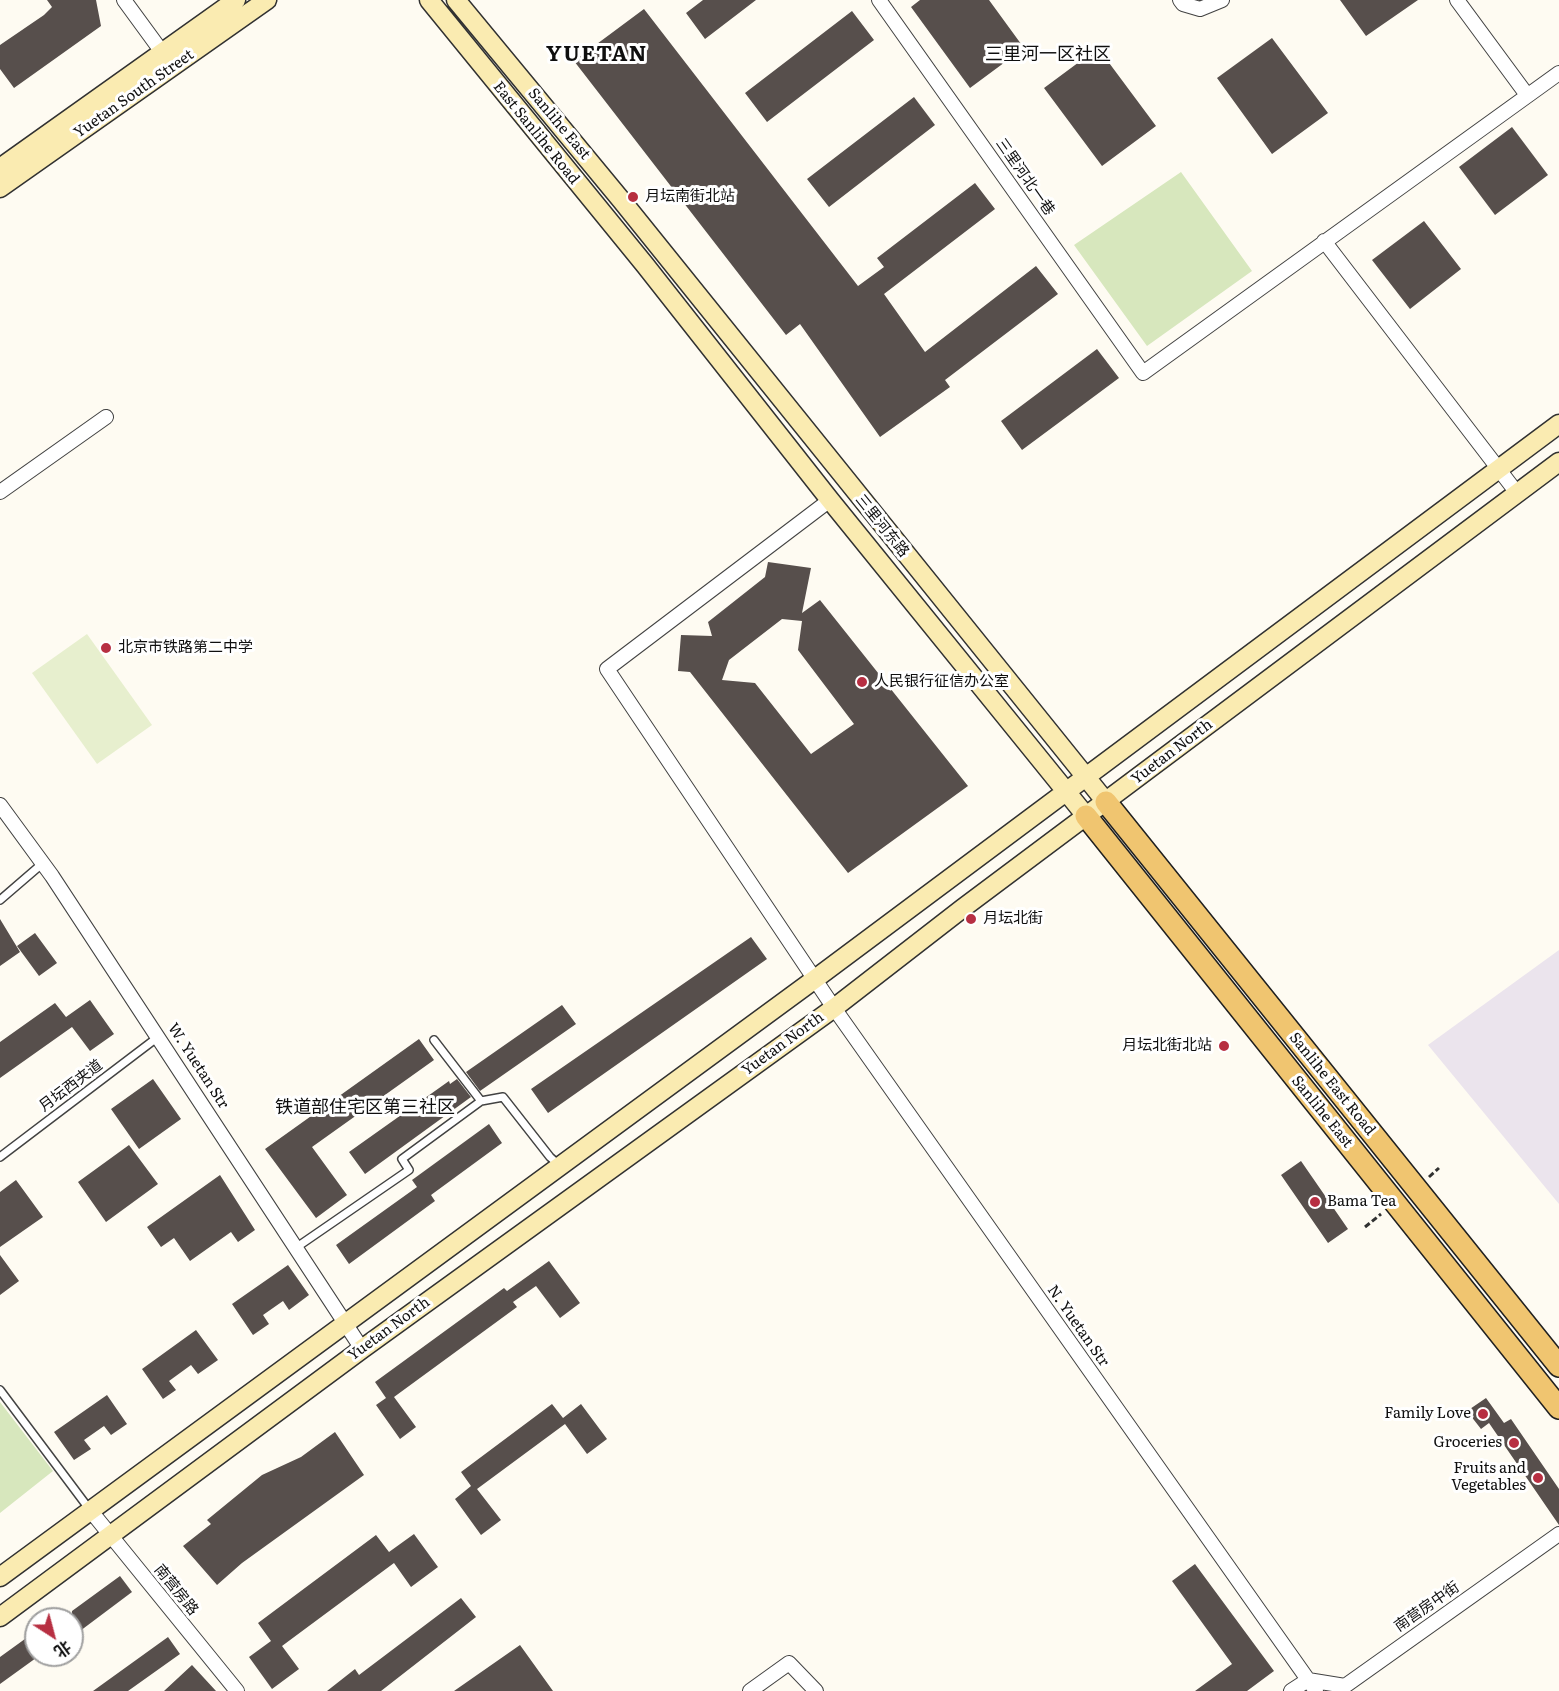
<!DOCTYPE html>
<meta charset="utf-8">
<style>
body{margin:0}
#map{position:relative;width:1559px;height:1691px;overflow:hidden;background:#fefbf2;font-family:Literata,"Noto Sans SC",serif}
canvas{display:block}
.north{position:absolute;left:24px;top:1607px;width:60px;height:60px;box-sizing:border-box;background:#fff;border:2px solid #9f9f9f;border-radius:50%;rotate:144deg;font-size:16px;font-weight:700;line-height:24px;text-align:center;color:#0f0f0f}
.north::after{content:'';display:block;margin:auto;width:21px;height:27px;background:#b72f42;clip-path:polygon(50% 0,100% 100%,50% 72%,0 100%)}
</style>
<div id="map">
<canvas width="1559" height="1691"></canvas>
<div class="north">北</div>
</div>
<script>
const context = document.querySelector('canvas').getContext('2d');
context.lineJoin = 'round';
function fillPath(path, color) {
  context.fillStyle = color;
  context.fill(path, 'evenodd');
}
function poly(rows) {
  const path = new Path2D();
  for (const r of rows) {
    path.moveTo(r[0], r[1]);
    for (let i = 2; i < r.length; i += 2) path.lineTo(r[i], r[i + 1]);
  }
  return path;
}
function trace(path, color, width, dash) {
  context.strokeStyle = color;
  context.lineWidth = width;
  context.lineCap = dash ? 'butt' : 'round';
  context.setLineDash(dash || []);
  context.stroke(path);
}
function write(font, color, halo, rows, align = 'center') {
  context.font = font + ' Literata,"Noto Sans SC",serif';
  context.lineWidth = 6;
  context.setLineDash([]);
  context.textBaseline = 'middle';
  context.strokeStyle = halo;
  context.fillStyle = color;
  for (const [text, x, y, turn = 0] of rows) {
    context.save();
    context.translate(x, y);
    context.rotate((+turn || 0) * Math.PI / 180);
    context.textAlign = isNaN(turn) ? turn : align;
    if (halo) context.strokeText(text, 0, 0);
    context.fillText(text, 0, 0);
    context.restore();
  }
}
fillPath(poly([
 [1559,950,1559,1204,1428,1045]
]), '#ebe4ed');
fillPath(poly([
 [1181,172,1252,271,1147,346,1074,245],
 [0,1402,53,1471,0,1513]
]), '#d7e7bd');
fillPath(poly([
 [87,634,152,725,97,764,32,673]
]), '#e7efce');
fillPath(poly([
 [47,0,96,0,101,26,14,88,0,69,0,45,44,15,52,7],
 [703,0,756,0,705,39,686,13],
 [920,0,989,0,1024,48,970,88,911,7],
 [1340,0,1418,0,1366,36],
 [644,9,858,286,884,267,877,258,975,183,995,209,884,294,925,352,1036,266,1058,294,945,380,950,387,880,437,800,324,786,335,574,61],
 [852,11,874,40,767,122,745,93],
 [1272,38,1328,113,1272,154,1217,78],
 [1098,48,1156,126,1102,166,1044,88],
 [914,97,935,125,829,207,807,179],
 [1512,127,1548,175,1495,215,1459,167],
 [1424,221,1461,269,1410,309,1372,260],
 [1097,349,1119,378,1022,450,1001,421],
 [768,562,811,568,802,613,820,600,968,786,848,873,690,672,678,671,681,635,712,636,708,622,765,577],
 [782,619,802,621,798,650,854,724,811,754,755,683,722,680,729,660],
 [0,919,20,952,0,966],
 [35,933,57,963,39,976,17,946],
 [751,937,767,959,548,1113,531,1089],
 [90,1000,114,1034,90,1051,72,1027,0,1078,0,1042,55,1003,66,1017],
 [562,1005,576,1024,480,1091,466,1072],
 [419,1039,434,1060,312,1147,347,1195,316,1218,265,1149],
 [153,1079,181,1119,139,1149,111,1109],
 [457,1079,471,1097,365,1174,349,1152,449,1081,450,1084],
 [489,1124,502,1143,431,1195,435,1201,349,1264,336,1245,417,1187,412,1180],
 [129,1145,158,1184,106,1222,78,1182],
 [1301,1161,1348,1229,1328,1243,1281,1175],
 [220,1175,255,1230,238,1242,231,1232,190,1261,174,1238,161,1247,147,1227],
 [16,1180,43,1217,0,1247,0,1192],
 [0,1255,19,1281,0,1295],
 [549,1261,580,1303,560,1318,536,1286,513,1302,517,1307,394,1397,416,1427,400,1439,376,1405,386,1398,375,1382,504,1288,507,1291],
 [288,1265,309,1295,289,1310,283,1301,263,1315,269,1324,253,1335,232,1304],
 [196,1330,218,1360,198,1374,191,1365,169,1381,176,1390,163,1399,142,1369],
 [107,1395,127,1424,111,1435,104,1426,84,1440,91,1449,74,1460,54,1432],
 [1486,1398,1504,1423,1511,1419,1559,1489,1559,1525,1489,1423,1481,1429,1467,1411],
 [552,1404,563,1418,581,1404,607,1439,587,1454,565,1424,477,1489,501,1520,481,1535,455,1499,471,1486,461,1472],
 [335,1432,364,1475,242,1563,217,1585,183,1546,211,1524,207,1520,262,1475,301,1457],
 [414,1534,438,1567,411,1587,394,1563,282,1646,299,1669,272,1689,249,1657,271,1641,258,1623,376,1535,389,1552],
 [1195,1564,1274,1671,1247,1691,1195,1691,1232,1664,1172,1581],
 [120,1576,132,1592,72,1637,72,1611],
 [461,1598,476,1617,381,1691,327,1691,355,1669,359,1675],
 [36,1631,36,1658,0,1684,0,1657],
 [168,1637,180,1654,128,1691,93,1691],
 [520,1645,553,1691,454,1691],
 [192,1665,216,1691,164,1691]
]), '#574f4c');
const lane = poly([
 [0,900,43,863],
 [434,1040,481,1101,503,1097,550,1157,559,1165],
 [0,1157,158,1037],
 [297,1247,409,1170,402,1159,481,1101],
 [0,1390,90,1510]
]);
const street = poly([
 [124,0,162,52],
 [879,0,1143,373,1559,73],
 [1180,0,1183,4,1200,9,1222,0],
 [1457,0,1527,95],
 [1324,241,1517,493],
 [0,492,106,417],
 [830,500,607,669,834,1008,1316,1691],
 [0,805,52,876,362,1349],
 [90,1510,237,1691],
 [750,1691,789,1663,816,1691],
 [1291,1691,1308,1680,1345,1686,1559,1534]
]);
const secondary = poly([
 [429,0,645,265,830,500,1086,816],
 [456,0,622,201,1106,802],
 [0,168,236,0],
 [0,188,267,0],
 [0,1577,815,979,1559,424],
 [0,1617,362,1349,834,1008,963,908,1559,462]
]);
const primary = poly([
 [1106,802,1559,1366],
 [1086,816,1559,1408]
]);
trace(lane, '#424242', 10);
trace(street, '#424242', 16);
trace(secondary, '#313131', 21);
trace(primary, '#202020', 24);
trace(poly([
 [1429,1177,1439,1168],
 [1365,1227,1381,1214]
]), '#313131', 3, [6, 3]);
trace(lane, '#fff', 7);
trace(street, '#fff', 14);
trace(secondary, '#faebb1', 18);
trace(primary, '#f0c570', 21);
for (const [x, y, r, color] of [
 [633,197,6,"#b72f42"],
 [106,648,6,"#b72f42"],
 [862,682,6,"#b72f42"],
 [971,919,6,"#b72f42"],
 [1224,1046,6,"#b72f42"],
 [1315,1202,6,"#b72f42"],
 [1483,1414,6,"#b72f42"],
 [1514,1443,6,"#b72f42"],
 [1538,1478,6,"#b72f42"]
]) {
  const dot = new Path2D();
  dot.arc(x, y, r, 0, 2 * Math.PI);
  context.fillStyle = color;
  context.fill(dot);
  trace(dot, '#fff', 2);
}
write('15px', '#0f0f0f', '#fff', [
 ["Yuetan South Street",134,94,-35],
 ["Sanlihe East",559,124,50],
 ["East Sanlihe Road",536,133,51],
 ["三里河北一巷",1025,177,55],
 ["三里河东路",882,526,51],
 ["Yuetan North",1172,752,-37],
 ["Yuetan North",783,1044,-36],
 ["W. Yuetan Str",198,1066,57],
 ["Sanlihe East Road",1332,1084,51],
 ["月坛西夹道",71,1086,-37],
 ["Sanlihe East",1322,1112,51],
 ["N. Yuetan Str",1078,1326,55],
 ["Yuetan North",389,1329,-36],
 ["南营房路",176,1590,51],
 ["南营房中街",1427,1607,-35]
]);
write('15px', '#0f0f0f', '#fff', [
 ["月坛南街北站",645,197],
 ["北京市铁路第二中学",118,648],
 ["人民银行征信办公室",874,682],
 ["月坛北街",983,919],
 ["月坛北街北站",1212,1046,"right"],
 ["Bama Tea",1327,1202],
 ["Family Love",1471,1414,"right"],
 ["Groceries",1502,1443,"right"],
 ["Fruits and",1526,1469,"right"],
 ["Vegetables",1526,1486,"right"]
], 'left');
write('18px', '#0f0f0f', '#fff', [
 ["三里河一区社区",1048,55],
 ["铁道部住宅区第三社区",365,1108]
]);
context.letterSpacing = '1.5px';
write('bold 21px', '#0f0f0f', '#fff', [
 ["YUETAN",597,55]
]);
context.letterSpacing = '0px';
</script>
